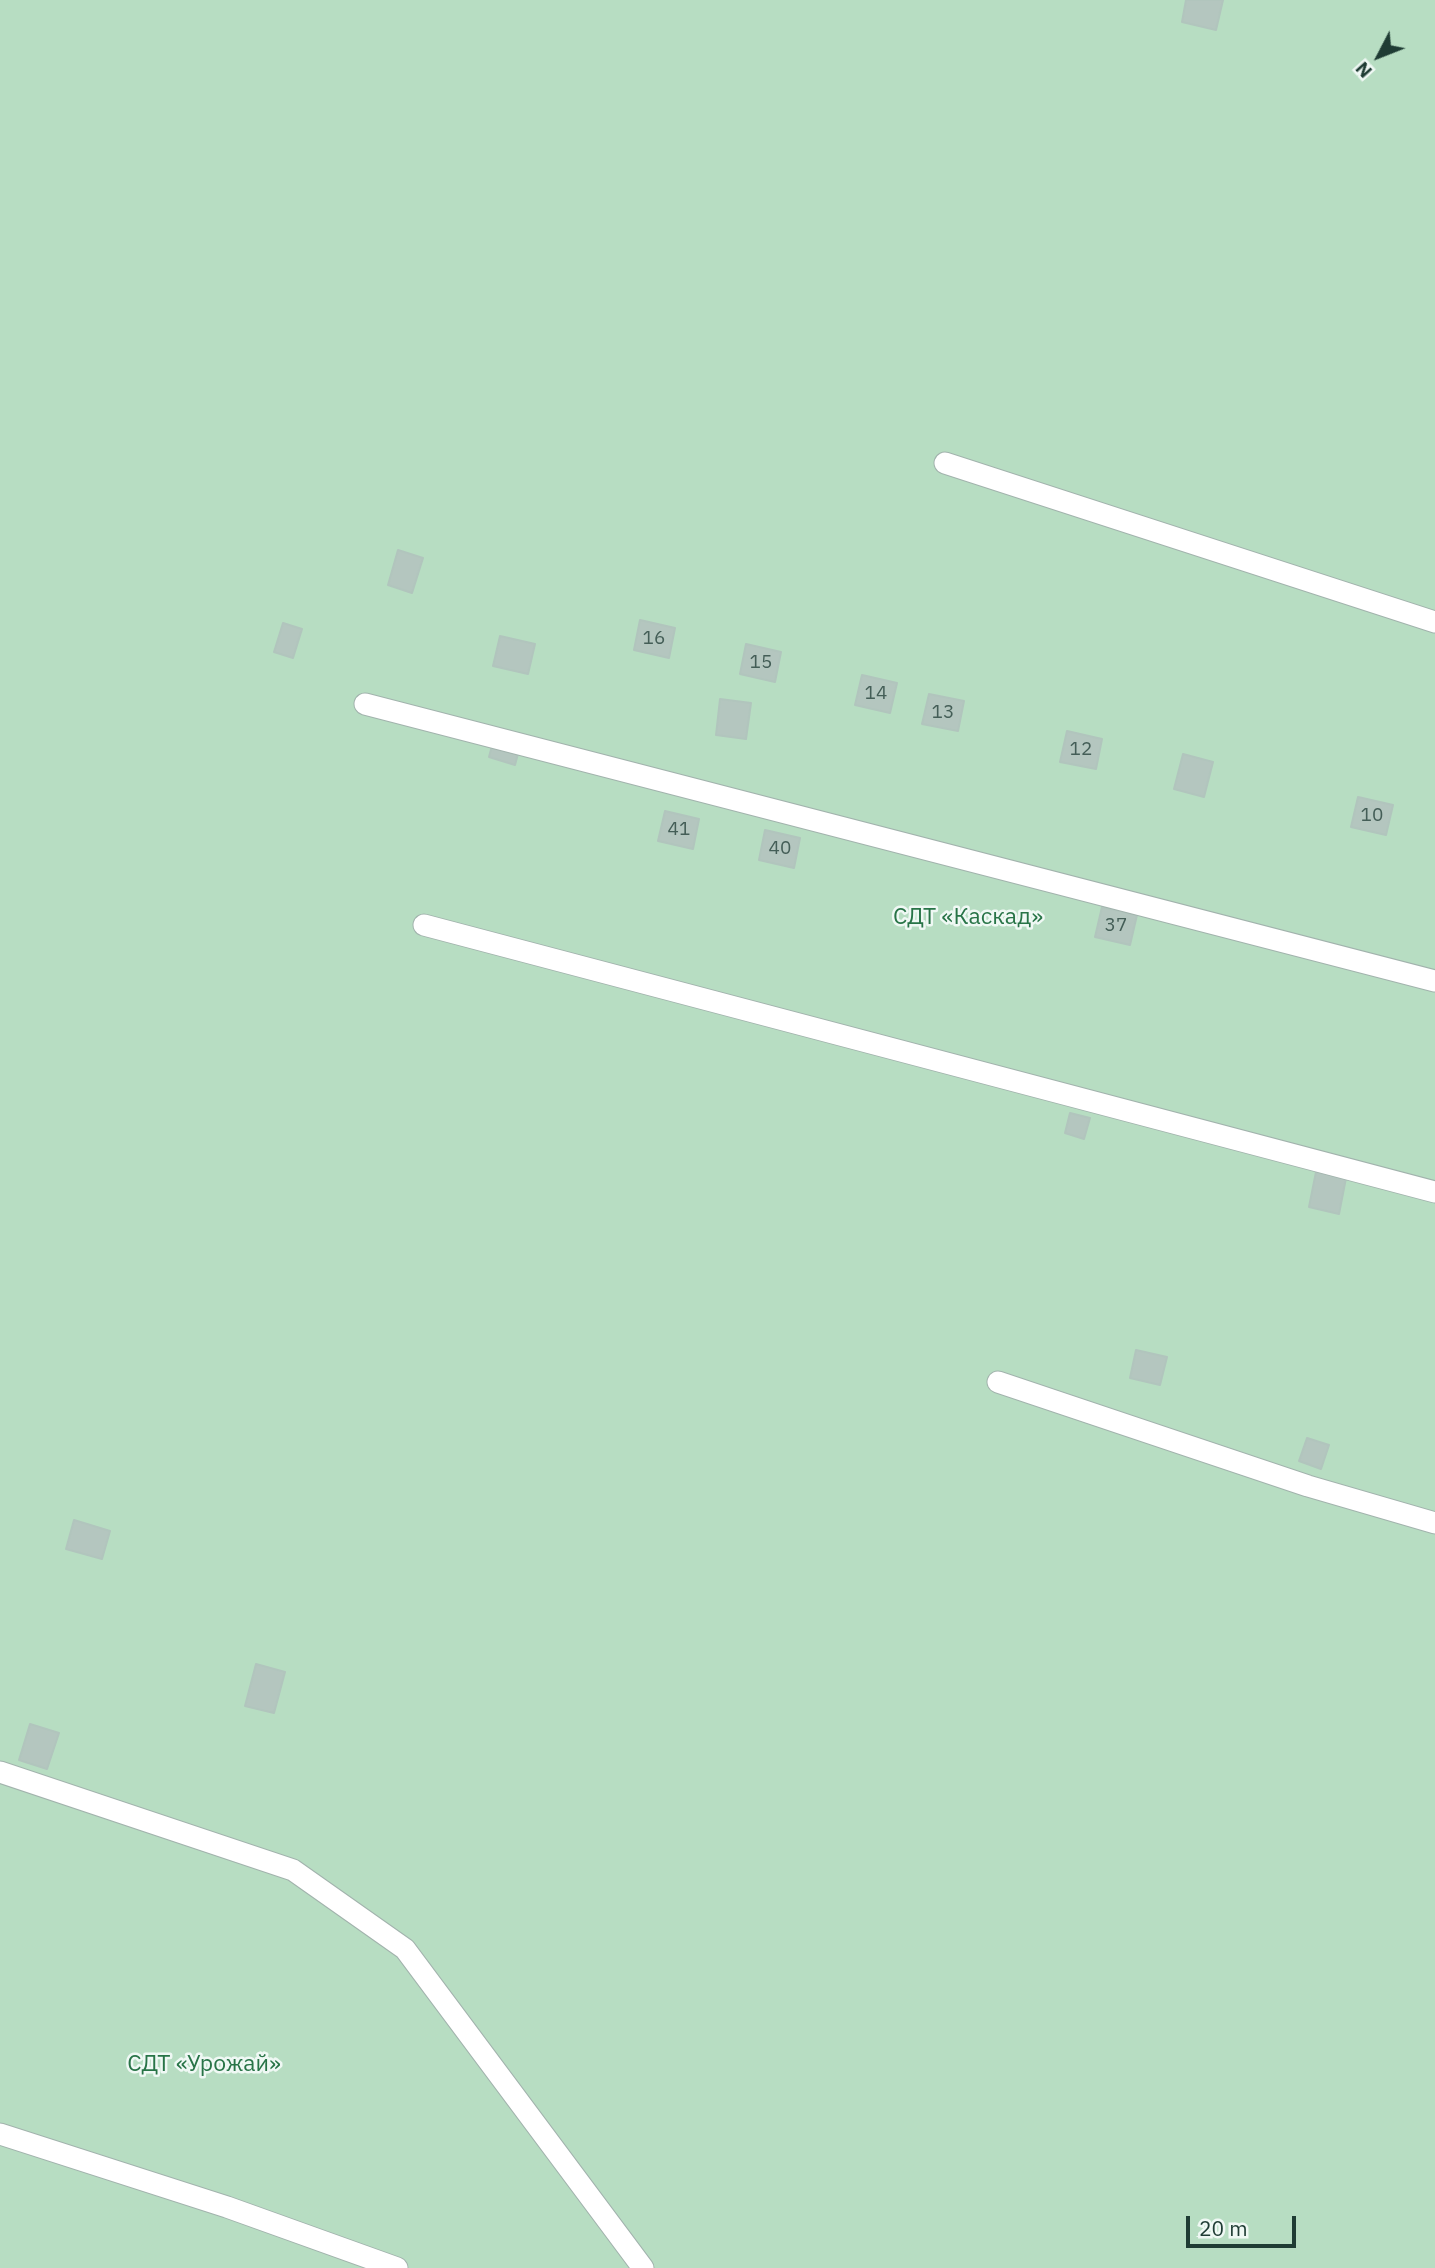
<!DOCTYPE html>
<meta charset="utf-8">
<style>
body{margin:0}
#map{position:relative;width:1435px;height:2268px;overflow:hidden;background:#dfebe6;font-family:"IBM Plex Sans",sans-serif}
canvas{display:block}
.north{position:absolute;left:1344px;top:21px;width:70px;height:70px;-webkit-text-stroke:5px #eff8f4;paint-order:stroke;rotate:228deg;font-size:19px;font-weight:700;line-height:28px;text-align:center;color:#1f3c34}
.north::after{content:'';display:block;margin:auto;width:24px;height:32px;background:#1f3c34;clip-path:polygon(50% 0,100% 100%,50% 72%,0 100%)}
.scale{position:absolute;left:1186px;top:2216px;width:110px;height:32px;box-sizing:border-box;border:4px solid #1f3c34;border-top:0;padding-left:9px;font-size:21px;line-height:24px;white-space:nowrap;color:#1f3c34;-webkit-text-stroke:5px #eff8f4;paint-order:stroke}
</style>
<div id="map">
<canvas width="1435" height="2268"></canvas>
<div class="north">N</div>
<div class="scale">20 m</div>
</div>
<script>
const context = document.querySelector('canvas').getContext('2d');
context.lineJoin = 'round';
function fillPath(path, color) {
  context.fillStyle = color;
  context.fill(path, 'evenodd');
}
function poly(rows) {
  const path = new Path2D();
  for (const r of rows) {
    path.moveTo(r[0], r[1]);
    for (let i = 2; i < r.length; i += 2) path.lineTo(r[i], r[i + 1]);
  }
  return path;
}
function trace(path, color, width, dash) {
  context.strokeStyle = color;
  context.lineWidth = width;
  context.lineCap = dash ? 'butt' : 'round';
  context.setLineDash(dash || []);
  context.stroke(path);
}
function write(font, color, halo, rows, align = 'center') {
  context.font = font + ' "IBM Plex Sans",sans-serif';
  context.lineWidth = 5;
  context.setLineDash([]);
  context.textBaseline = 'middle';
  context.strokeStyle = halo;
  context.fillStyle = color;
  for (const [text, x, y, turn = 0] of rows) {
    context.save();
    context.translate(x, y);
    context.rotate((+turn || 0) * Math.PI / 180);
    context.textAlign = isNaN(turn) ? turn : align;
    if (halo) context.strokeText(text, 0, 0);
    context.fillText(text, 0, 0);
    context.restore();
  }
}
fillPath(poly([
 [0,0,1435,0,1435,2268,0,2268]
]), '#b7ddc2');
const building = poly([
 [1186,0,1223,0,1216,30,1182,22,1186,0],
 [398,550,423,558,412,593,388,585,398,550],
 [640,620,675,628,669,658,634,650,640,620],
 [283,623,302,629,293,658,274,652,283,623],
 [500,636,535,644,528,674,493,666,500,636],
 [746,644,781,652,775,682,740,674,746,644],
 [862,675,897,683,890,713,855,705,862,675],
 [929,694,964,701,958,731,922,724,929,694],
 [720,699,751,703,746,739,716,735,720,699],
 [1067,731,1102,739,1096,769,1060,762,1067,731],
 [493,742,519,750,515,765,489,757,493,742],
 [1183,754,1213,762,1204,797,1174,789,1183,754],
 [1358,797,1393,805,1386,835,1351,827,1358,797],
 [665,811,699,819,693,849,658,841,665,811],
 [765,830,800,838,794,868,759,860,765,830],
 [1102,907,1137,915,1130,945,1095,937,1102,907],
 [1070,1113,1090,1118,1084,1139,1065,1133,1070,1113],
 [1316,1172,1346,1178,1339,1214,1309,1207,1316,1172],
 [1136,1350,1167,1357,1160,1385,1130,1378,1136,1350],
 [1307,1438,1329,1445,1321,1469,1299,1461,1307,1438],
 [74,1520,110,1531,102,1559,66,1549,74,1520],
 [256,1664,285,1672,274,1713,245,1706,256,1664],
 [30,1724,59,1733,47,1769,19,1760,30,1724]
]);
fillPath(building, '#b4c6bf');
trace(building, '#b1c5bd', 2);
const minor = poly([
 [945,463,1435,622],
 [365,704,1435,981],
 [424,925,1435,1192],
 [998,1382,1308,1486,1435,1523],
 [0,1772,293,1870,405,1949,643,2268],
 [0,2134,227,2207,397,2268]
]);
trace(minor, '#a2b3ad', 23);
trace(minor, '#fff', 21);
write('19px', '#445e57', null, [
 ["16",654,639],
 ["15",761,663],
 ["14",876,694],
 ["13",943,713],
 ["12",1081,750],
 ["10",1372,816],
 ["41",679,830],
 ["40",780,849],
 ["37",1116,926]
]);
write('23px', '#287447', '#eff8f4', [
 ["СДТ «Каскад»",968,917],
 ["СДТ «Урожай»",204,2064]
]);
</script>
